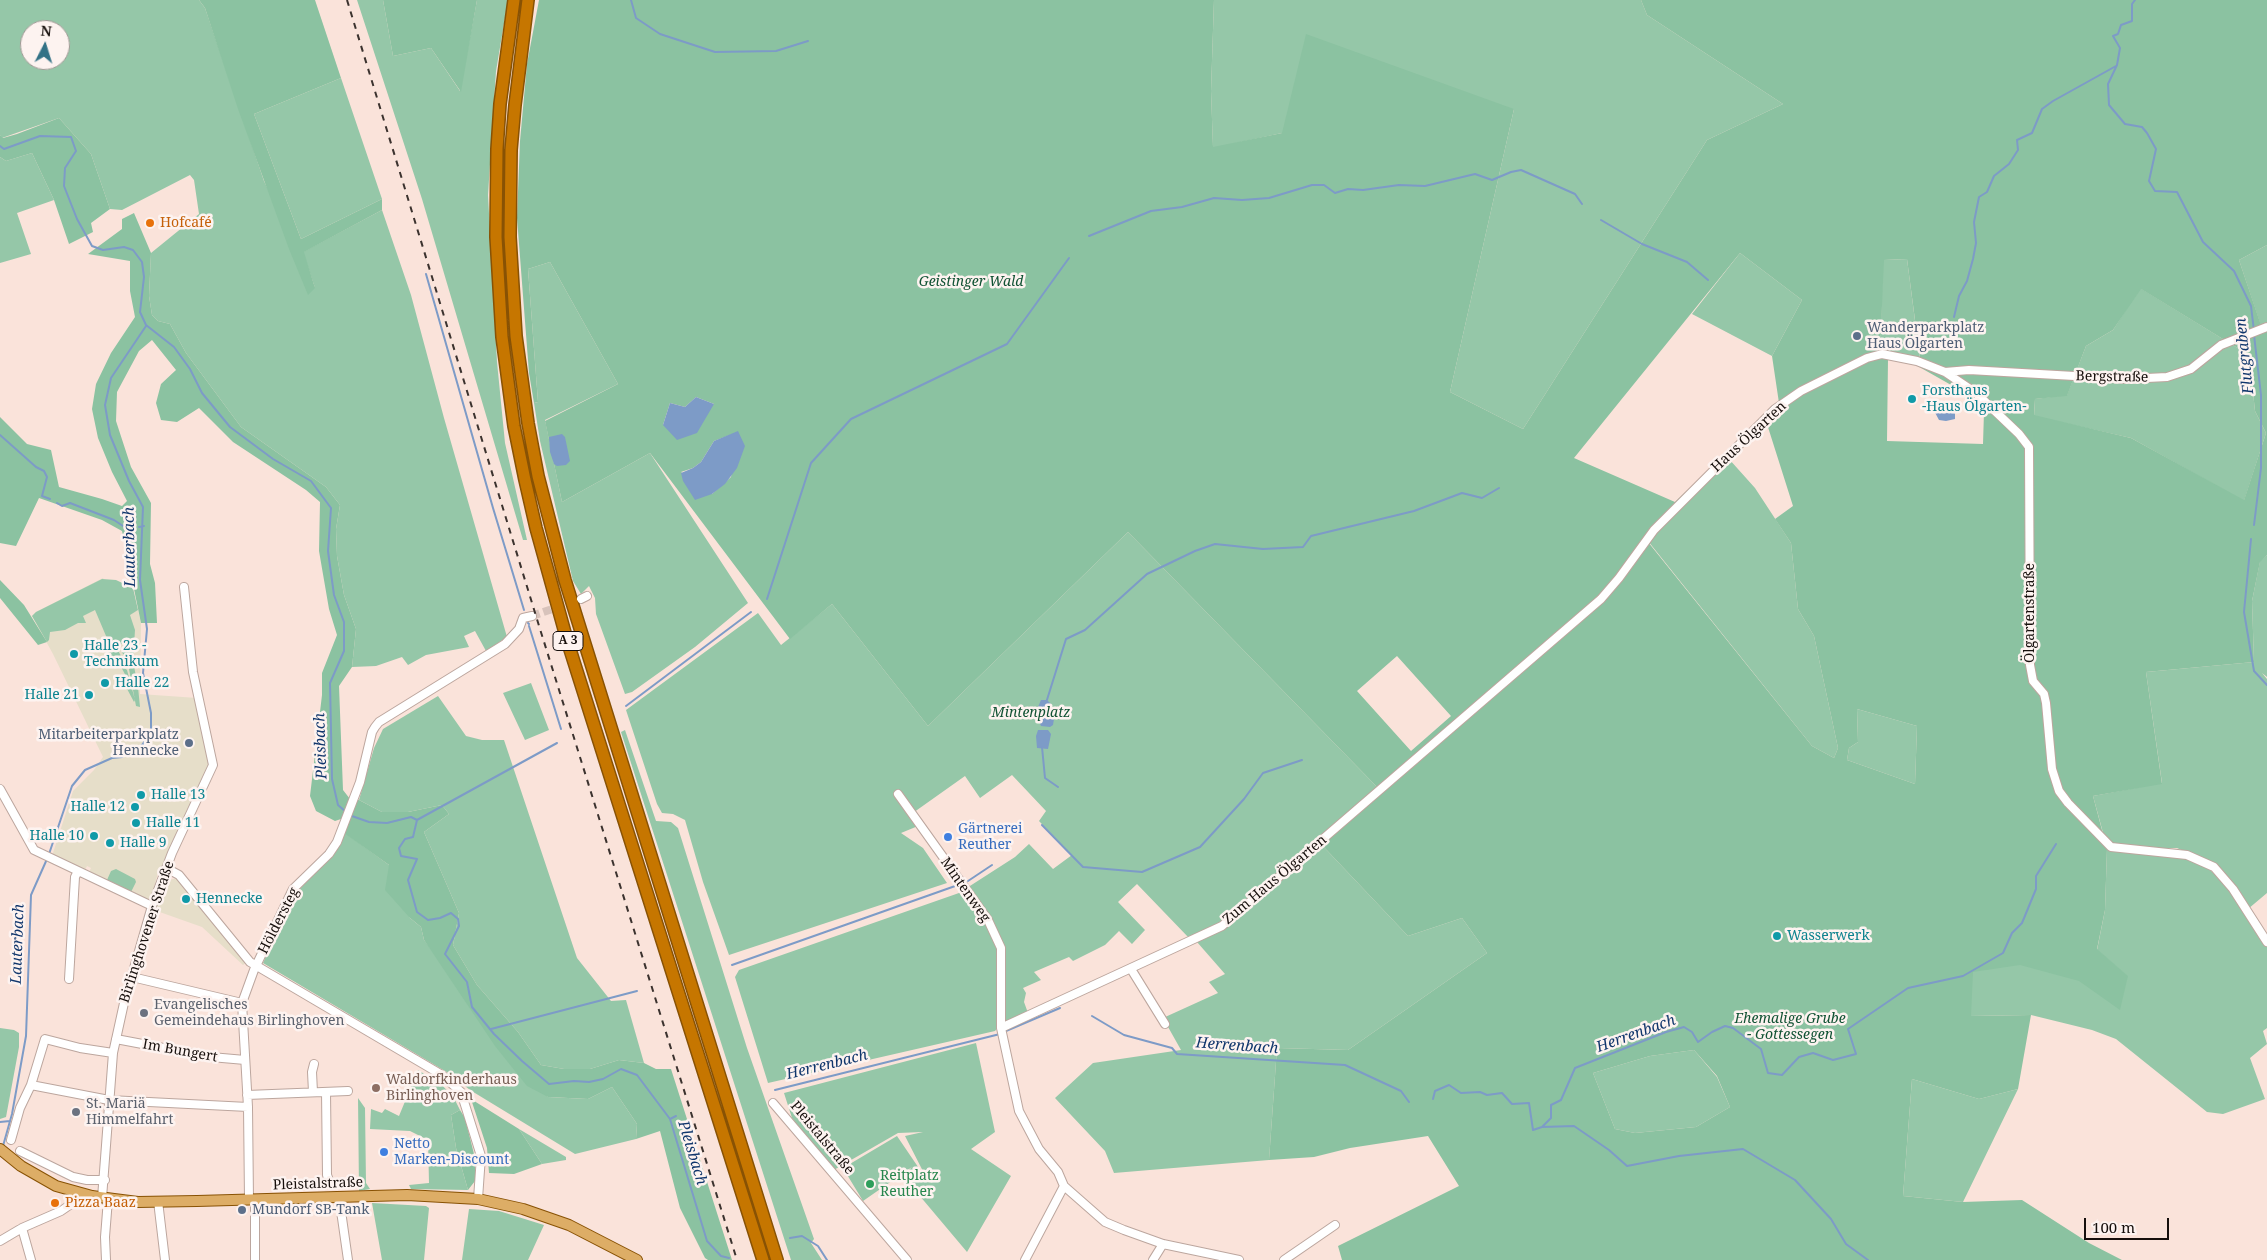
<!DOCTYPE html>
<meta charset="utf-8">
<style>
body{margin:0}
#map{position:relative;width:2267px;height:1260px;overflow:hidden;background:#fae3da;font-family:"Noto Serif",serif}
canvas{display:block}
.north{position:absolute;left:20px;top:20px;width:50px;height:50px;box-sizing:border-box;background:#fdf3f0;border:1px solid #a19895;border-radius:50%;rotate:5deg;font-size:14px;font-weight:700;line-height:20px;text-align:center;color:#160f0c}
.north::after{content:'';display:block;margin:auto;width:18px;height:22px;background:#337286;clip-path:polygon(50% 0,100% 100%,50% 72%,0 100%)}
.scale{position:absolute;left:2084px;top:1218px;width:85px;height:22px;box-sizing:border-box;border:2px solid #160f0c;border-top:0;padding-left:6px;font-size:15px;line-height:18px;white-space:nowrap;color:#160f0c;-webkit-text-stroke:4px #fdf3f0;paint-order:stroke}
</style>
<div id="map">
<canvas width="2267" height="1260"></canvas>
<div class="north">N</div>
<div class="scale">100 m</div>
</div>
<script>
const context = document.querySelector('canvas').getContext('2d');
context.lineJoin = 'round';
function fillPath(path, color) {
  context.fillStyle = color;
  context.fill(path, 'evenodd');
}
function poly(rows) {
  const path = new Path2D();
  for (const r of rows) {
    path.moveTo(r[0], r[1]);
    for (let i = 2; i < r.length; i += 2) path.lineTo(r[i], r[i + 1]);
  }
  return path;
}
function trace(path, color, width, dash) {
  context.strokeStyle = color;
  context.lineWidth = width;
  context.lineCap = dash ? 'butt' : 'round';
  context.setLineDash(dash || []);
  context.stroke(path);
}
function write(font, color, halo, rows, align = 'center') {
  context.font = font + ' "Noto Serif",serif';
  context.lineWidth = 5;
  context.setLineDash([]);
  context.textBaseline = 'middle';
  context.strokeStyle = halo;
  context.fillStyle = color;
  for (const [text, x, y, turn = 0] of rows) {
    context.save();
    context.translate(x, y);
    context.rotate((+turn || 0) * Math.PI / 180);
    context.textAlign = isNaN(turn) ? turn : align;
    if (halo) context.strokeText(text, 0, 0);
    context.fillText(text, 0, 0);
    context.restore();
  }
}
fillPath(poly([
 [103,578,124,617,138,610,141,623,140,694,197,698,210,762,161,868,159,869,151,899,147,900,89,872,91,868,87,866,85,870,52,856,73,791,94,770,103,757,53,654,32,616,36,612],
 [177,878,247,962,243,965,202,927,154,910,166,881]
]), '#e6dec9');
fillPath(poly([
 [0,0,199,0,205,8,264,181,315,288,303,252,382,210,411,295,444,418,507,637,486,651,475,631,464,636,469,647,426,655,408,665,402,657,376,666,352,667,356,629,344,595,337,556,336,529,340,505,326,487,241,427,186,353,170,324,158,321,152,315,149,296,151,253,199,214,194,180,190,175,122,210,110,209,91,154,59,118,2,138,0,135],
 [30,30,60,30,60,60,30,60],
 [357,0,383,0,393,56,431,48,460,91,477,0,508,0,496,71,488,195,497,362,505,443,527,540,523,540,422,199],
 [1214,0,1641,0,1647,15,1783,104,1707,140,1523,429,1450,392,1514,109,1282,133,1213,148,1211,91],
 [341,78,382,199,301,239,254,114],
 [32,153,54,200,17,213,31,254,0,263,0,157,6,161],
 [2267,245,2267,323,2261,326,2239,260],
 [1740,253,1802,300,1772,356,1692,314],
 [1907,259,1920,359,1880,352,1883,260],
 [550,262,618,384,545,420,562,502,650,453,748,603,695,647,632,692,625,694,596,614,595,598,589,586,581,594,573,581,540,441,534,403,538,402,528,269],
 [2140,288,2249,355,2255,411,2266,433,2244,501,2131,438,2034,416,2035,399,2067,395,2086,346,2113,330],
 [1729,459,1755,488,1791,543,1798,609,1814,636,1838,748,1834,758,1812,746,1648,541,1653,534],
 [1128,532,1380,790,1320,843,1408,936,1462,918,1487,953,1348,1050,1277,1048,1269,1160,1114,1173,1105,1151,1055,1098,1093,1063,1181,1050,1163,1018,1218,993,1209,982,1225,974,1197,942,1189,938,1137,884,1118,902,1145,930,1132,944,1119,931,1105,945,1073,961,1069,957,1034,972,1041,980,1023,988,1026,993,1024,1002,1028,1013,999,1026,995,1031,768,1083,735,977,739,970,959,893,1015,857,1029,844,1053,869,1072,855,1039,821,1046,811,1012,775,980,798,965,776,910,815,918,826,901,833,923,848,947,883,729,955,703,882,685,820,673,814,662,813,657,804,626,710,758,613,781,645,832,604,928,726],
 [2267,555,2267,677,2262,673,2267,679,2267,893,2248,909,2217,866,2177,848,2147,849,2119,845,2105,840,2093,796,2162,783,2146,672,2254,662,2252,601,2260,561],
 [102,579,116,580,133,588,138,610,130,615,135,630,133,661,138,687,140,707,136,706,129,669,131,665,127,662,122,652,126,646,123,643,118,646,109,643,95,610,83,616,86,623,78,623,65,630,50,632,49,640,47,642,32,616,36,612],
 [110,646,116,647,125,663,123,667,127,670,135,700,134,702,125,685,129,682,118,661,113,662,106,647],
 [531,683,549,730,525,740,503,693],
 [438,696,466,736,482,740,504,740,577,958,611,1001,626,1000,644,1063,619,1060,590,1069,564,1069,541,1065,518,1032,477,985,453,945,459,913,424,832,449,814,442,805,408,812,382,812,359,800,374,748,383,729],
 [1857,709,1917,726,1915,784,1847,760,1849,748,1858,742],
 [625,730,656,821,671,822,678,828,747,1048,814,1239,811,1243,822,1260,791,1260,621,732],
 [344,832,389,865,410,918,421,927,424,940,548,1097,588,1099,612,1087,637,1124,636,1139,575,1154,470,1090,450,1074,263,963,294,895,338,848],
 [2072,833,2076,835,2074,841,2054,858,2047,871,2030,928,2025,936,2010,946,2010,949,2037,944,2050,953,2064,955,2097,970,2123,994,2127,976,2097,950,2105,910,2107,849,2112,851,2177,855,2194,860,2206,866,2233,892,2267,946,2267,1028,2263,1031,2267,1044,2250,1058,2265,1099,2223,1114,2207,1112,2116,1039,2092,1030,2031,1015,1970,1016,1971,985,1966,989,1963,999,1955,1006,1949,1009,1938,1009,1933,1012,1925,1029,1909,1026,1891,1032,1880,1027,1871,1027,1852,1032,1851,1036,1859,1053,1859,1061,1856,1065,1847,1068,1841,1069,1831,1065,1806,1066,1796,1078,1781,1087,1774,1087,1768,1085,1754,1071,1751,1053,1730,1037,1718,1042,1705,1057,1701,1054,1695,1041,1684,1037,1677,1037,1659,1042,1639,1056,1582,1074,1578,1076,1569,1103,1561,1113,1561,1117,1580,1122,1629,1151,1725,1149,1783,1163,1804,1172,1811,1185,1826,1196,1837,1230,1859,1241,1876,1260,1852,1260,1847,1253,1836,1249,1819,1213,1774,1178,1723,1166,1698,1168,1648,1166,1624,1171,1609,1169,1605,1170,1589,1164,1584,1157,1568,1151,1552,1134,1541,1140,1531,1137,1526,1121,1528,1114,1524,1111,1494,1104,1480,1105,1478,1109,1475,1105,1462,1104,1455,1098,1444,1095,1436,1097,1435,1105,1432,1108,1424,1111,1414,1110,1407,1115,1392,1100,1383,1094,1373,1082,1359,1074,1316,1067,1312,1065,1308,1056,1300,1053,1334,1054,1348,1060,1364,1063,1375,1055,1382,1047,1385,1047,1388,1051,1380,1065,1380,1070,1397,1080,1407,1090,1420,1098,1423,1098,1430,1095,1430,1087,1436,1080,1451,1077,1460,1081,1485,1082,1502,1086,1517,1097,1536,1100,1539,1102,1543,1115,1558,1095,1561,1073,1565,1065,1570,1060,1626,1040,1640,1037,1657,1022,1669,1020,1675,1014,1684,1012,1682,1019,1691,1020,1706,1028,1726,1019,1738,1018,1750,1011,1774,981,1797,986,1817,995,1834,1006,1839,1020,1847,1026,1857,1013,1878,994,1880,985,1889,987,1900,983,1947,978,1959,973,1992,952,2013,922,2040,852,2055,838],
 [116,869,135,879,136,882,131,892,107,880,111,871],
 [0,1028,14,1030,19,1033,19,1047,6,1117,0,1119],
 [976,1043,995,1132,971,1149,1011,1176,967,1252,903,1176,912,1167,863,1201,843,1168,897,1136,929,1183,905,1136,923,1132,898,1133,832,1171,792,1118,784,1093],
 [1694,1050,1717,1077,1730,1107,1696,1127,1635,1133,1615,1129,1593,1073,1650,1056],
 [418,1070,442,1085,454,1098,460,1110,451,1115,456,1148,468,1190,411,1189,409,1185,429,1183,428,1140,410,1131,370,1129,371,1109,382,1113,385,1109,399,1116],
 [1912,1079,1979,1099,2018,1089,1963,1202,1903,1196],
 [358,1098,365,1108,366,1183,370,1189,359,1191],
 [519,1129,566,1157,566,1160,542,1164],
 [372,1203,426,1206,429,1208,424,1260,382,1260],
 [469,1209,499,1211,544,1225,528,1260,462,1260]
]), '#95c7a8');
fillPath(poly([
 [199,0,315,0,341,78,254,114,301,239,382,199,382,210,304,252,315,288,308,295,289,249,238,109,205,8],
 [383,0,477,0,461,92,431,48,393,56],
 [539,0,1214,0,1211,91,1213,147,1282,133,1306,34,1514,109,1450,392,1523,429,1707,140,1783,104,1647,15,1641,0,2267,0,2267,245,2239,260,2261,325,2267,323,2267,555,2260,562,2252,601,2254,662,2146,672,2162,784,2093,796,2107,849,2105,910,2097,949,2128,976,2120,1010,2079,981,2020,965,1973,972,1971,1016,2031,1015,2018,1089,1979,1099,1912,1079,1903,1196,1963,1202,2022,1200,2089,1243,2122,1260,1342,1260,1338,1246,1459,1186,1428,1136,1350,1148,1314,1157,1269,1160,1277,1048,1348,1050,1487,953,1462,918,1408,936,1320,843,1380,790,1128,532,928,726,832,604,790,639,650,453,562,502,545,421,618,384,550,262,528,269,538,402,534,403,529,373,517,218,520,141,527,64],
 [1740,253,1802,300,1772,356,1779,403,1675,502,1574,458],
 [1907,259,1920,358,1880,351,1884,260],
 [2141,289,2249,355,2255,411,2266,433,2244,500,2131,438,2034,415,2035,399,2067,396,2086,346,2113,330],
 [1888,359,1914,364,1967,394,1984,412,1983,444,1887,441],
 [696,397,714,404,663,425,670,403,685,407],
 [1767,424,1793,506,1775,519,1791,543,1798,609,1814,636,1838,748,1834,758,1812,746,1648,542,1653,534],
 [738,432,731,477,712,494,681,472,693,468,701,462,714,441],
 [1397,656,1451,716,1411,751,1357,691],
 [1857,709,1917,726,1915,784,1847,760,1849,748,1858,742],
 [1694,1050,1717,1076,1730,1107,1696,1127,1635,1133,1615,1129,1593,1073,1650,1056],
 [59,118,91,154,110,209,91,223,93,232,69,244,54,200,32,153,6,161,0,157,0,135,3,138,17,134],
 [134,213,151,253,149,296,152,315,158,321,170,324,186,353,241,427,326,487,340,505,336,529,337,556,344,595,356,629,352,667,339,686,343,790,350,799,341,819,335,821,316,811,310,796,322,695,322,673,337,635,329,609,319,551,320,502,306,490,233,442,199,408,177,422,161,420,156,403,161,384,176,370,152,340,139,351,117,392,116,421,131,467,151,503,150,564,155,583,157,623,141,623,122,531,102,520,39,498,16,546,0,543,0,417,27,444,51,450,59,487,102,499,122,506,127,501,112,472,98,438,92,409,96,384,111,353,135,317,130,291,130,261,88,254,122,229,122,219],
 [0,580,24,605,47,642,38,645,0,598],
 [356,800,359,800,382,812,408,812,442,805,449,814,424,832,459,913,453,945,477,985,518,1032,541,1065,564,1069,590,1069,619,1060,644,1063,656,1069,671,1069,732,1260,708,1260,705,1258,680,1208,660,1131,636,1139,637,1124,612,1087,588,1099,548,1097,527,1086,495,1046,424,940,421,927,410,918,385,890,389,865,344,833],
 [471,1099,519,1129,542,1164,514,1174,489,1173,487,1148],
 [460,1110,465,1118,475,1158,475,1181,468,1190,456,1148,451,1115]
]), '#8bc2a1');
fillPath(poly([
 [696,397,714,404,697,433,677,440,663,425,670,403,685,407],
 [1935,400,1946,403,1955,414,1955,419,1946,421,1939,420,1931,405],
 [738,431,745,446,737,468,725,484,712,494,695,500,683,481,681,473,693,468,701,462,714,441],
 [562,434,565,437,570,461,566,465,557,466,554,464,550,452,549,437],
 [1041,700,1047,700,1051,704,1054,719,1053,725,1050,727,1041,726,1038,719,1038,707],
 [1038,730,1048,730,1051,734,1048,749,1037,748,1036,736]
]), '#7d9bc7');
trace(poly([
 [631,0,636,18,660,34,715,52,776,51,808,41],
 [2135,0,2132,4,2132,21,2121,25,2118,34,2113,36,2120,48,2117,65,2108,84,2109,105,2125,124,2142,127,2147,133,2156,149,2149,181,2155,191,2177,192,2203,242,2234,271,2251,306,2254,331],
 [0,146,4,149,40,136,71,137,76,151,65,168,64,186,77,219,92,246,103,250,124,247,133,250,142,262,144,277,140,312,146,325,174,347,190,369,202,393,230,427,273,459,311,481,331,508,328,551,334,595,344,622,344,651,330,683,332,779,338,805,346,812],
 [1601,220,1642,244,1687,262,1708,280],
 [1089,236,1151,211,1182,207,1214,198,1242,200,1269,198,1312,185,1324,185,1335,193,1348,189,1363,190,1399,185,1425,186,1475,174,1492,180,1511,172,1521,170,1575,194,1582,204],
 [426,274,493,508,524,610],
 [1954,317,1959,296,1967,281,1973,259,1976,243,1974,222,1979,197,1987,192,1994,176,2009,164,2018,150,2017,140,2032,133,2042,109,2053,101,2116,66],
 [0,435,36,467,44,471,47,477,42,496,50,499],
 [57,503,62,506,70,503,114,520,126,528,134,528],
 [2254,525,2261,468,2261,395,2254,335],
 [139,527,144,526],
 [2251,539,2244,612,2254,671,2267,685],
 [767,599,811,463,851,419,1007,344,1069,258],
 [528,623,529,624],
 [529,626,561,729],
 [1046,703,1066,639,1085,630,1147,574,1195,551,1215,544,1263,549,1303,547,1311,536,1414,511,1462,493,1482,498,1499,488],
 [626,706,751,612],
 [1042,747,1045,778,1058,787],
 [349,815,369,822,387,823,411,817,417,820,413,837,405,839,399,848,401,856,417,859,408,880,417,912,428,920,440,918,451,913,458,919,459,926,445,954,467,982,472,1007,494,1034,522,1061,549,1084,574,1081,589,1082,603,1079,621,1069,637,1075,670,1119,707,1241,721,1256,729,1258],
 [417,820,557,743],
 [1042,825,1083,867,1142,872,1200,847,1244,799,1263,773,1302,760],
 [49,854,72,786,85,770,112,758,122,757,138,748,143,744,151,729,151,713,143,673,147,629,140,580,143,507,129,481,110,435,105,405,111,378,146,326],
 [968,881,992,865],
 [732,965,958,885],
 [1092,1016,1124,1035,1172,1048,1177,1054,1345,1065,1401,1091,1409,1102],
 [491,1029,637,991],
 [1006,1031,1060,1008],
 [775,1090,1000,1034],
 [1433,1099,1435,1091,1449,1085,1461,1093,1480,1092,1487,1095,1502,1093,1512,1104,1529,1103,1533,1130,1542,1127,1551,1118,1551,1105,1561,1100,1575,1068,1666,1032,1684,1027,1692,1032,1698,1042,1712,1032,1725,1026,1733,1028,1761,1049,1768,1073,1782,1075,1799,1057,1813,1053,1833,1060,1856,1054,1848,1029,1908,988,1963,976,2003,953,2012,933,2022,923,2036,889,2036,876,2056,844],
 [670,1119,676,1116],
 [0,1122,10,1121],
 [1542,1127,1574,1126,1609,1150,1627,1166,1679,1156,1743,1149,1795,1180,1831,1219,1846,1244,1868,1260],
 [3,1146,12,1114,26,1036,31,895,47,859],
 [790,1238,802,1236,818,1246,827,1260]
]), '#7d9bc7', 2);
trace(poly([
 [532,616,575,601]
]), '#d8c3bb', 8, [8, 4]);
const minor = poly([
 [1945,372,1969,370,2127,379,2167,377,2191,369,2221,345,2267,327],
 [581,599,587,596],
 [0,789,34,850,152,906],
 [898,794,988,920,1001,948,1001,1028],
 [166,868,179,875,250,962,442,1075,461,1092,481,1156,478,1199],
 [1131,969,1165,1024],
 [132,977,242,1003],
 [69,979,75,877,78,871],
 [116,1039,211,1057,245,1060],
 [31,1085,109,1100,248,1107],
 [313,1092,312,1072,314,1064],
 [326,1092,327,1175,330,1183],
 [247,1095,348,1091],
 [773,1103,907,1260],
 [11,1140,20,1108,31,1085,45,1039,80,1048,113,1053],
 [20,1151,73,1177,87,1180,105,1180],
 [1064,1186,1105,1222,1124,1230,1163,1244,1239,1260],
 [339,1197,348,1260],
 [102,1198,113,1053,124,1003,152,906,172,853,213,765,193,672,184,587],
 [249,1200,248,1107,242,1003,254,970,293,889,329,854,337,842,360,782,372,732,375,727,379,722,505,644,519,629,523,618,532,616],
 [255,1200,255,1260],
 [158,1201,165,1260],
 [22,1228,31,1260],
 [0,1241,22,1228,61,1211,77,1200,82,1194],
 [106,1260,105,1237,108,1199],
 [1025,1260,1064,1186,1058,1172,1039,1149,1019,1111,1001,1028,1222,926,1601,599,1619,578,1654,530,1775,409,1801,391,1867,358,1882,354,1917,361,1945,372,1976,393,2019,434,2029,447,2030,665,2033,681,2044,694,2046,703,2052,769,2059,791,2068,803,2111,847,2187,855,2214,867,2233,889,2267,942],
 [1153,1260,1163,1244],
 [1284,1260,1335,1225]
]);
const major = poly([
 [0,1149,21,1166,56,1186,92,1196,114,1199,138,1202,197,1201,407,1195,478,1199,523,1209,569,1225,637,1260]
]);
const highway = poly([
 [514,0,500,104,497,149,496,237,502,337,514,426,525,480,536,528,567,640,763,1260],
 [528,0,515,105,511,150,510,237,516,336,528,423,538,476,565,580,777,1260]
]);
trace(minor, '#bca69e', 10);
trace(major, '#885204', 12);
trace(highway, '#885204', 14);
trace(minor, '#fff', 8);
trace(major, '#ddad66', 10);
trace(highway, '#c67600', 11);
trace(poly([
 [347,0,540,629,737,1260]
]), '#3b322e', 2, [6, 6]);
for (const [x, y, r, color] of [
 [150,223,5,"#e8710a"],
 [1857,336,5,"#5c6f8a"],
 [1912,399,5,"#0f9aa8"],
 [74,654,5,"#0f9aa8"],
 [105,683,5,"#0f9aa8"],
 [89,695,5,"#0f9aa8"],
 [189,743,5,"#5c6f8a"],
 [141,795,5,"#0f9aa8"],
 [135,807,5,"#0f9aa8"],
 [136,823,5,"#0f9aa8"],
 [94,836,5,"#0f9aa8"],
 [948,837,5,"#3f7fe0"],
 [110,843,5,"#0f9aa8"],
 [186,899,5,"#0f9aa8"],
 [1777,936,5,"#0f9aa8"],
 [144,1013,5,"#6b7280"],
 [376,1088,5,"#8d6e63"],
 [76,1112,5,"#6b7280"],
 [384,1152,5,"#3f7fe0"],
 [870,1184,5,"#2e9e5b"],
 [55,1203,5,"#e8710a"],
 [242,1210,5,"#5c6f8a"]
]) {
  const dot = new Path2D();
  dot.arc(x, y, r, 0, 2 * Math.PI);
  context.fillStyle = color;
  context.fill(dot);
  trace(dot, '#fdf3f0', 2);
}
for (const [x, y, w] of [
 [568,641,30]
]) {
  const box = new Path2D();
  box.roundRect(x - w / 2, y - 9.5, w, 19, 4);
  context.fillStyle = '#fdf3f0';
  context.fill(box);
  trace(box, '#160f0c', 1);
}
write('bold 12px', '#160f0c', null, [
 ["A 3",568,641]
]);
write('14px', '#c56008', '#fdf3f0', [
 ["Hofcafé",160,223],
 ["Pizza Baaz",65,1203]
], 'left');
write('italic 14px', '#105233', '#fdf3f0', [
 ["Geistinger Wald",971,282],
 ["Mintenplatz",1031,713],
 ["Ehemalige Grube",1790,1019],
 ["- Gottessegen",1790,1035]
]);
write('14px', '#4e5e75', '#fdf3f0', [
 ["Wanderparkplatz",1867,328],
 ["Haus Ölgarten",1867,344],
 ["Mitarbeiterparkplatz",179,735,"right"],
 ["Hennecke",179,751,"right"],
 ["Mundorf SB-Tank",252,1210]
], 'left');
write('14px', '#160f0c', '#fdf3f0', [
 ["Bergstraße",2112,377,1],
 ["Haus Ölgarten",1749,437,-43],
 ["Ölgartenstraße",2030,613,-90],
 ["Zum Haus Ölgarten",1275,880,-40],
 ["Mintenweg",965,890,55],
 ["Höldersteg",279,921,-63],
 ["Birlinghovener Straße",147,932,-72],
 ["Im Bungert",180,1051,10],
 ["Pleistalstraße",822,1138,50],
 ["Pleistalstraße",318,1184,-2]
]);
write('14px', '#0d838f', '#fdf3f0', [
 ["Forsthaus",1922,391],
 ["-Haus Ölgarten-",1922,407],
 ["Halle 23 -",84,646],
 ["Technikum",84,662],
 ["Halle 22",115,683],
 ["Halle 21",79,695,"right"],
 ["Halle 13",151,795],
 ["Halle 12",125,807,"right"],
 ["Halle 11",146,823],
 ["Halle 10",84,836,"right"],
 ["Halle 9",120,843],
 ["Hennecke",196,899],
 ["Wasserwerk",1787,936]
], 'left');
write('14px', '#366cbe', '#fdf3f0', [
 ["Gärtnerei",958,829],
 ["Reuther",958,845],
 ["Netto",394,1144],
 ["Marken-Discount",394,1160]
], 'left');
write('14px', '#5b616d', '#fdf3f0', [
 ["Evangelisches",154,1005],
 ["Gemeindehaus Birlinghoven",154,1021],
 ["St. Mariä",86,1104],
 ["Himmelfahrt",86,1120]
], 'left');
write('14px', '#785e54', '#fdf3f0', [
 ["Waldorfkinderhaus",386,1080],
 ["Birlinghoven",386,1096]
], 'left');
write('14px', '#27864d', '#fdf3f0', [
 ["Reitplatz",880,1176],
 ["Reuther",880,1192]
], 'left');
write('italic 15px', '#10366c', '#fdf3f0', [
 ["Flutgraben",2245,356,-96],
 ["Lauterbach",130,547,-91],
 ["Pleisbach",321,746,-92],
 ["Lauterbach",18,944,-88],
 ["Herrenbach",1636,1034,-20],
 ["Herrenbach",1237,1046,4],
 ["Herrenbach",827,1065,-14],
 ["Pleisbach",692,1153,73]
]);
</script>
